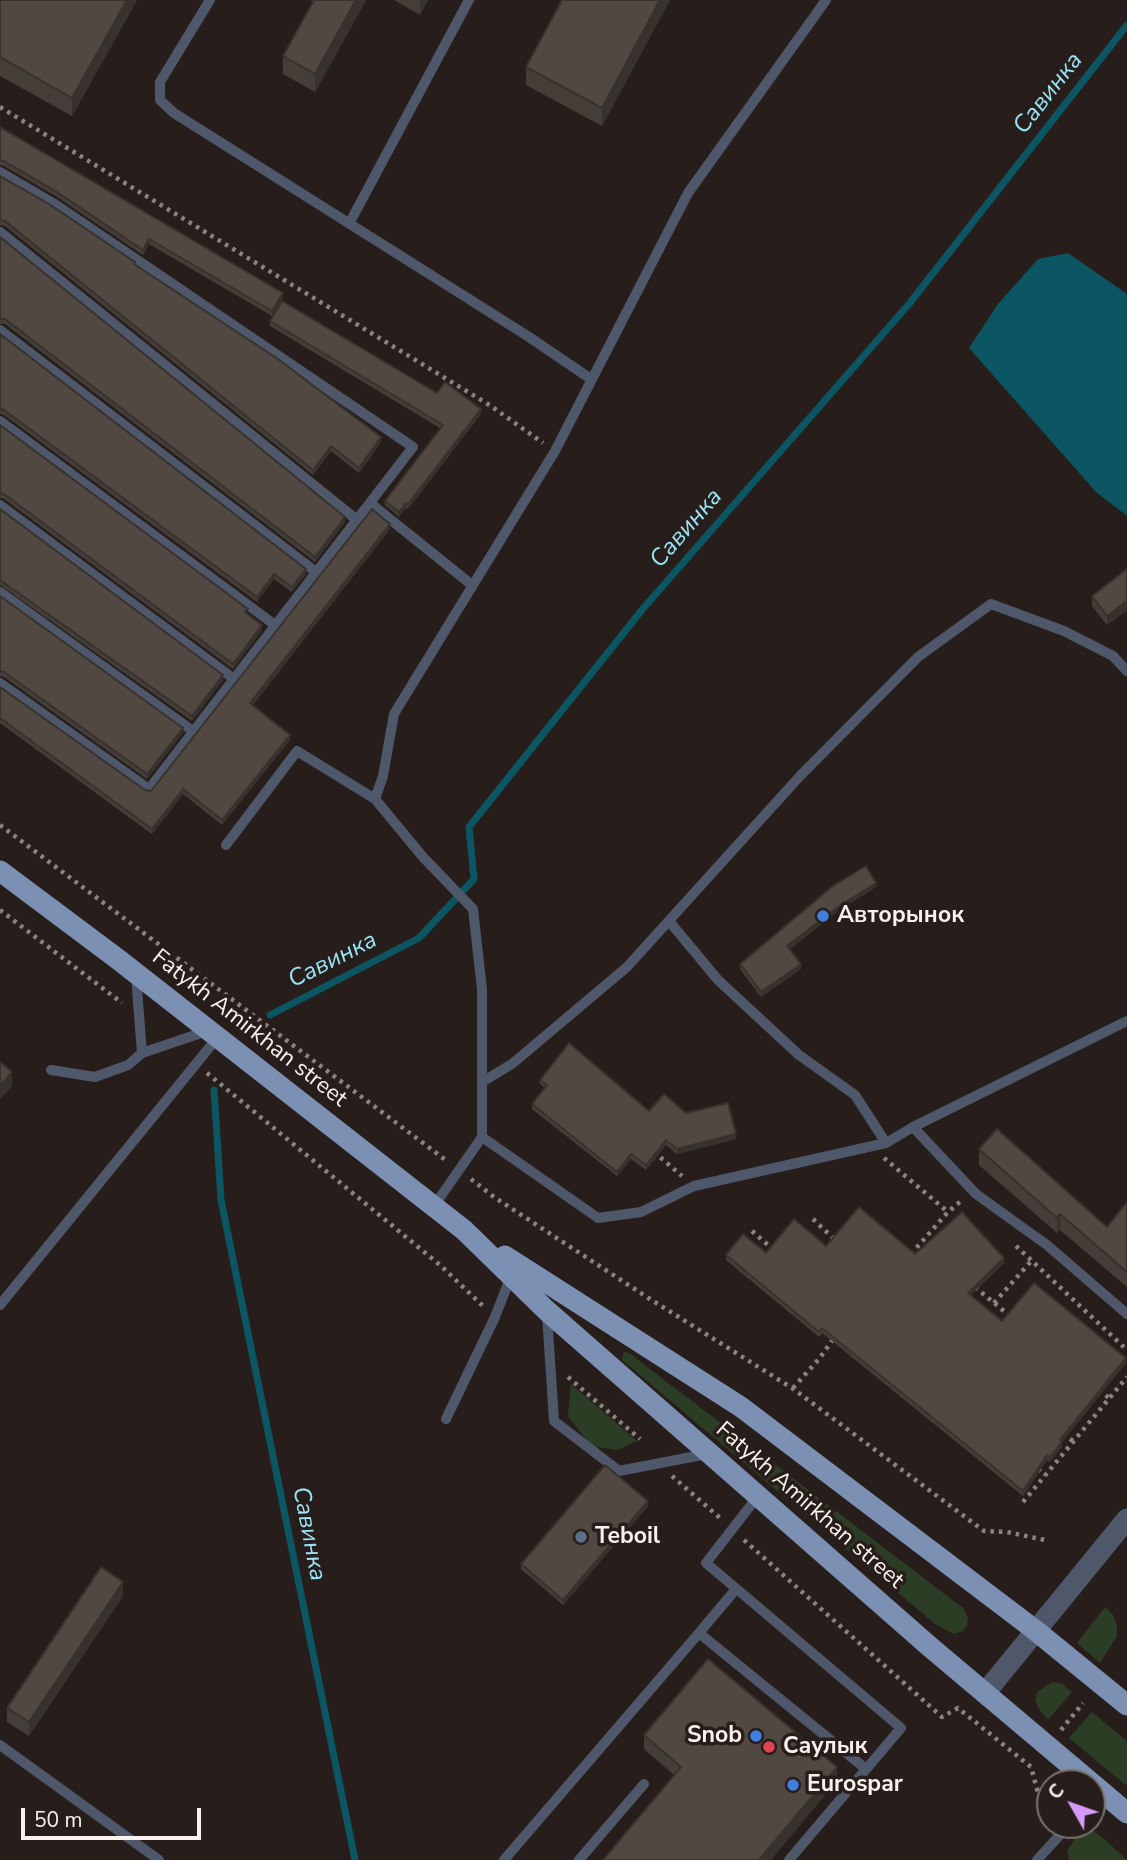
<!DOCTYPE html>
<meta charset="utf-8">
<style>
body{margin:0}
#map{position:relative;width:1127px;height:1860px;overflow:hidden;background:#271e1b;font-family:"Nunito Sans",sans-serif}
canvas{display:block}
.north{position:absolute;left:1036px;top:1769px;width:70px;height:70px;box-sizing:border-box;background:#271e1b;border:2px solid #7b726f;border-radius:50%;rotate:310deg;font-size:19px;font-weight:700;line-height:28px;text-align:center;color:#f8f1ee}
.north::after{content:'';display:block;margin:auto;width:24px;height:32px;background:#d89af8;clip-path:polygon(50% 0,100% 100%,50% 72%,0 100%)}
.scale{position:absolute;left:21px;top:1808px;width:180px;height:32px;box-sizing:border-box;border:4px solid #f8f1ee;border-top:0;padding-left:9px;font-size:21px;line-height:24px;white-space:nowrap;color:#f8f1ee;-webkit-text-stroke:5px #271e1b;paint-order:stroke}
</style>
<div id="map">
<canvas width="1127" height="1860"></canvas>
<div class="north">С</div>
<div class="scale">50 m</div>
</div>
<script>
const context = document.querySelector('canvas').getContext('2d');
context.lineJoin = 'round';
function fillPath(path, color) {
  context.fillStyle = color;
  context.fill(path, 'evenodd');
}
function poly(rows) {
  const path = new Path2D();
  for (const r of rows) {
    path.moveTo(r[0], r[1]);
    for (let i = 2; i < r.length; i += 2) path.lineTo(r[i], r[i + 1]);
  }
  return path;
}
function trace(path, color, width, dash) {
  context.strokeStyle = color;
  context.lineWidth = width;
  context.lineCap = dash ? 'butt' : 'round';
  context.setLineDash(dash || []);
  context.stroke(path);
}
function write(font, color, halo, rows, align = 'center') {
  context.font = font + ' "Nunito Sans",sans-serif';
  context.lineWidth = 7;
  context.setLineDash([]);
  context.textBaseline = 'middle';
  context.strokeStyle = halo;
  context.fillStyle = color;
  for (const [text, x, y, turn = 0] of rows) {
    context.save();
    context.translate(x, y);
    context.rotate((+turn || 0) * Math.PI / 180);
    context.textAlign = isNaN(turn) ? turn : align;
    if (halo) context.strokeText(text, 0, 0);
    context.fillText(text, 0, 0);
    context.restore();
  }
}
fillPath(poly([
 [624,1352,629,1353,963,1608,968,1617,967,1625,963,1631,954,1634,935,1624,622,1360],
 [571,1384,637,1441,617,1450,591,1446,568,1416],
 [1105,1607,1113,1615,1117,1625,1117,1636,1100,1663,1077,1643],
 [1053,1682,1061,1683,1072,1692,1048,1720,1038,1708,1035,1699,1038,1691],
 [1092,1712,1127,1741,1127,1786,1069,1738],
 [1093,1831,1101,1836,1127,1860,1069,1860,1067,1851,1075,1839]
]), '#2c3d25');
fillPath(poly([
 [1068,253,1127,294,1127,516,1096,492,969,348,998,304,1038,259]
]), '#0c5563');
trace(poly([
 [270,1015,419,938,474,879,469,827,641,611,909,304,1127,25],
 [214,1090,221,1200,355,1860]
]), '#0c5563', 7);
trace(poly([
 [0,107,491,406,543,443],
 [0,825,447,1161],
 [0,910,122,1003],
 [207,1073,440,1265,484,1307],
 [654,1152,682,1176],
 [884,1158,948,1212],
 [471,1179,494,1197,650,1299,792,1388,984,1531,1007,1532,1045,1540],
 [813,1219,835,1240],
 [752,1231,775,1251],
 [1016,1246,1127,1350],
 [911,1254,948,1212,962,1200],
 [975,1287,1011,1317],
 [994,1303,1033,1259],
 [568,1377,640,1439],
 [793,1388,819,1359,834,1338],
 [1099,1390,1109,1398],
 [1063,1434,1073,1441],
 [1038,1469,1045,1475],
 [672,1476,720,1518],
 [1023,1502,1127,1377],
 [744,1540,942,1717,958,1708,1031,1767,1047,1826],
 [1061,1730,1083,1703]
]), '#8b8380', 4.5, [3.5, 5]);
trace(poly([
 [210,0,160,82,160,100,174,113,526,335,591,379],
 [0,172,53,203,413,447,149,789,0,683],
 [350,222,469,0],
 [0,232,357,520],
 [0,330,316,572],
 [0,421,275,625],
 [370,503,472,585],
 [0,505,234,679],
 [0,592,193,731],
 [226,845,297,751,375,799],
 [669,921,718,980,799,1055,855,1095,886,1143],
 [136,976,142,1053],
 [51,1070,95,1077,128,1065,142,1053,207,1031],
 [482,1082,512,1064,627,967,800,776,918,657,991,604,1064,631,1113,656,1127,671],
 [913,1127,976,1194,1047,1245,1127,1314],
 [482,1137,598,1218,641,1212,694,1186,886,1143,913,1127,1127,1021],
 [434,1206,482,1137,482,989,473,909,423,857,375,799,383,776,394,714,555,451,688,193,826,0],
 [0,1305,217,1038],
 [547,1314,554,1421,619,1471,707,1454],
 [446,1419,495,1317,511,1276],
 [758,1496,706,1563,901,1728,789,1860],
 [736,1589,699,1633,866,1769],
 [0,1745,159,1860],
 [504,1860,699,1633],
 [579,1860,644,1784],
 [1037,1860,1069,1825]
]), '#4e586a', 10);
trace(poly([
 [985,1693,1127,1519]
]), '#4e586a', 21);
trace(poly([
 [0,871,119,960,464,1230,546,1310,709,1453,929,1646,1127,1813],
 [505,1256,741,1407,1035,1630,1127,1705]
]), '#7b90b3', 21);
fillPath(poly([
 [0,0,137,0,72,116,0,76],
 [310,0,366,0,315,92,283,74,283,56,313,2],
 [394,0,428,0,420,15],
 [670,0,602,126,526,85,526,67],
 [0,127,283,298,272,316,149,244,143,255,57,197,4,166,0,165],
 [0,176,135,265,381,442,359,473,331,451,313,475,5,226,0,225],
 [0,237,345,522,315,562,5,324,0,324],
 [270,321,437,393,481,414,408,509,406,508,399,517,385,505,385,501,440,428,270,326],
 [0,334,306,574,292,592,274,579,257,602,4,415,0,414],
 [0,425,248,614,262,630,233,669,4,499,0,498],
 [0,509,223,680,192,721,0,585],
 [390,529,253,705,290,740,222,825,183,794,152,834,0,723,0,687,145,790,151,791],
 [1127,569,1127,610,1107,625,1092,606,1092,596],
 [0,596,183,733,147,779,4,677,0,676],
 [876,887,838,911,790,949,801,969,761,997,740,969,740,964],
 [540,1080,649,1111,686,1113,736,1139,677,1154,666,1145,646,1170,631,1159,617,1176,532,1109,532,1104,545,1088,540,1084],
 [979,1149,1107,1227,1127,1202,1127,1287,1060,1230,1057,1233,979,1165],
 [766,1253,915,1254,1004,1263,971,1295,1002,1321,1126,1363,1062,1442,1062,1447,1050,1462,1047,1460,1023,1496,822,1333,819,1337,726,1260,726,1255],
 [648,1506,563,1605,521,1569,521,1564],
 [123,1596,29,1736,7,1722,7,1708],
 [644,1735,837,1781,674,1775,644,1749]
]), '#453e38');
fillPath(poly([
 [127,0,137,0,72,116,72,98],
 [356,0,366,0,315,92,315,74],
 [420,0,428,0,420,15],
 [660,0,670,0,602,126,602,108],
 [149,239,149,244,143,255,143,250],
 [283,293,283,298,272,316,272,311],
 [481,409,481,414,408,509,408,504],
 [381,437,381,442,359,473,359,468],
 [331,446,331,451,313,475,313,470],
 [406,503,406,508,399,517,399,512],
 [345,517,345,522,315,562,315,557],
 [390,524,390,529,250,708,250,703],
 [306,569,306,574,292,592,292,587],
 [274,574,274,579,257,602,257,597],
 [1127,601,1127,610,1107,625,1107,616],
 [262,625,262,630,233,669,233,664],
 [223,675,223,680,192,721,192,716],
 [183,728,183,733,147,779,147,774],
 [290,735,290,740,222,825,222,820],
 [183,789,183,794,152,834,152,829],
 [876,883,876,887,838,911,787,951,787,946,838,907],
 [801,964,801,969,761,997,761,992],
 [12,1072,12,1086,0,1100,0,1086],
 [736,1134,736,1139,677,1154,677,1149],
 [666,1140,666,1145,646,1170,646,1165],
 [631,1154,631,1159,617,1176,617,1172],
 [1060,1214,1060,1230,1057,1233,1057,1218],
 [1004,1258,1004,1263,968,1297,968,1293],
 [1126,1358,1126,1363,1060,1445,1060,1440],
 [1062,1442,1062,1447,1050,1462,1050,1457],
 [1047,1455,1047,1460,1023,1496,1023,1491],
 [648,1501,648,1506,563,1605,563,1600],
 [123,1582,123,1596,29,1736,29,1722],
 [837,1767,837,1781,771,1860,759,1860]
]), '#38322e');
const building = poly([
 [0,0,127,0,72,98,0,57,0,0],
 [314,0,356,0,315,74,283,56,314,0],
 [562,0,660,0,602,108,526,67,562,0],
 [0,127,283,293,272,311,149,239,143,250,57,192,4,161,0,160,0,127],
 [0,176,49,204,135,262,134,264,278,359,381,437,359,468,331,446,313,470,5,221,0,220,0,176],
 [0,237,345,517,315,557,5,319,0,319,0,237],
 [282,301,437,393,445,382,481,409,408,504,406,503,399,512,385,501,443,425,270,321,282,301],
 [0,334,306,569,292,587,274,574,257,597,4,410,0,409,0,334],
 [0,425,248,609,245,612,262,625,233,664,4,494,0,493,0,425],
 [0,509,223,675,192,716,0,580,0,509],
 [372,509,390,524,250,703,290,735,222,820,183,789,152,829,0,718,0,687,145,790,151,791,372,509],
 [1127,569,1127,601,1107,616,1092,596,1127,569],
 [0,596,183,728,147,774,4,672,0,671,0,596],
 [866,866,876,883,838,907,787,946,801,964,761,992,740,964,833,886,866,866],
 [569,1043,649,1111,664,1094,686,1113,728,1103,736,1134,677,1149,666,1140,646,1165,631,1154,617,1172,532,1104,547,1085,540,1080,569,1043],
 [0,1062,12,1072,0,1086,0,1062],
 [997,1129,1107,1227,1127,1202,1127,1272,1060,1214,1057,1218,979,1149,997,1129],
 [859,1207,915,1254,962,1212,1004,1258,968,1293,1002,1321,1034,1283,1126,1358,1060,1440,1062,1442,1050,1457,1047,1455,1023,1491,822,1328,819,1332,726,1255,743,1234,766,1253,794,1219,826,1246,859,1207],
 [605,1465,648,1501,563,1600,521,1564,605,1465],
 [101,1567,123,1582,29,1722,7,1708,101,1567],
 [708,1659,837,1767,759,1860,603,1860,681,1767,644,1735,708,1659]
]);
fillPath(building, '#504841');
trace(building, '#38322e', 2);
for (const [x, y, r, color] of [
 [823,916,7,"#3f7fe0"],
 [581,1537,7,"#5c6f8a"],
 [756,1736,7,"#3f7fe0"],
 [769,1747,7,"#e0444e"],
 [793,1785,7,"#3f7fe0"]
]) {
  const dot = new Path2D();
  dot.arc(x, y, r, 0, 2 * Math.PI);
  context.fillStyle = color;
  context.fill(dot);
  trace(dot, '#271e1b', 2.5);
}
write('bold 23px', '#f8f1ee', '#271e1b', [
 ["Авторынок",837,916],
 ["Teboil",595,1537],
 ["Snob",742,1736,"right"],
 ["Саулык",783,1747],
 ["Eurospar",807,1785]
], 'left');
write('23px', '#f8f1ee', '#271e1b', [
 ["Fatykh Amirkhan street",249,1029,38],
 ["Fatykh Amirkhan street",809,1506,41]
]);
write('italic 24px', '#99e5f8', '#271e1b', [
 ["Савинка",1049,94,-52],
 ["Савинка",687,529,-49],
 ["Савинка",333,961,-27],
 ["Савинка",308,1534,79]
]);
</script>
